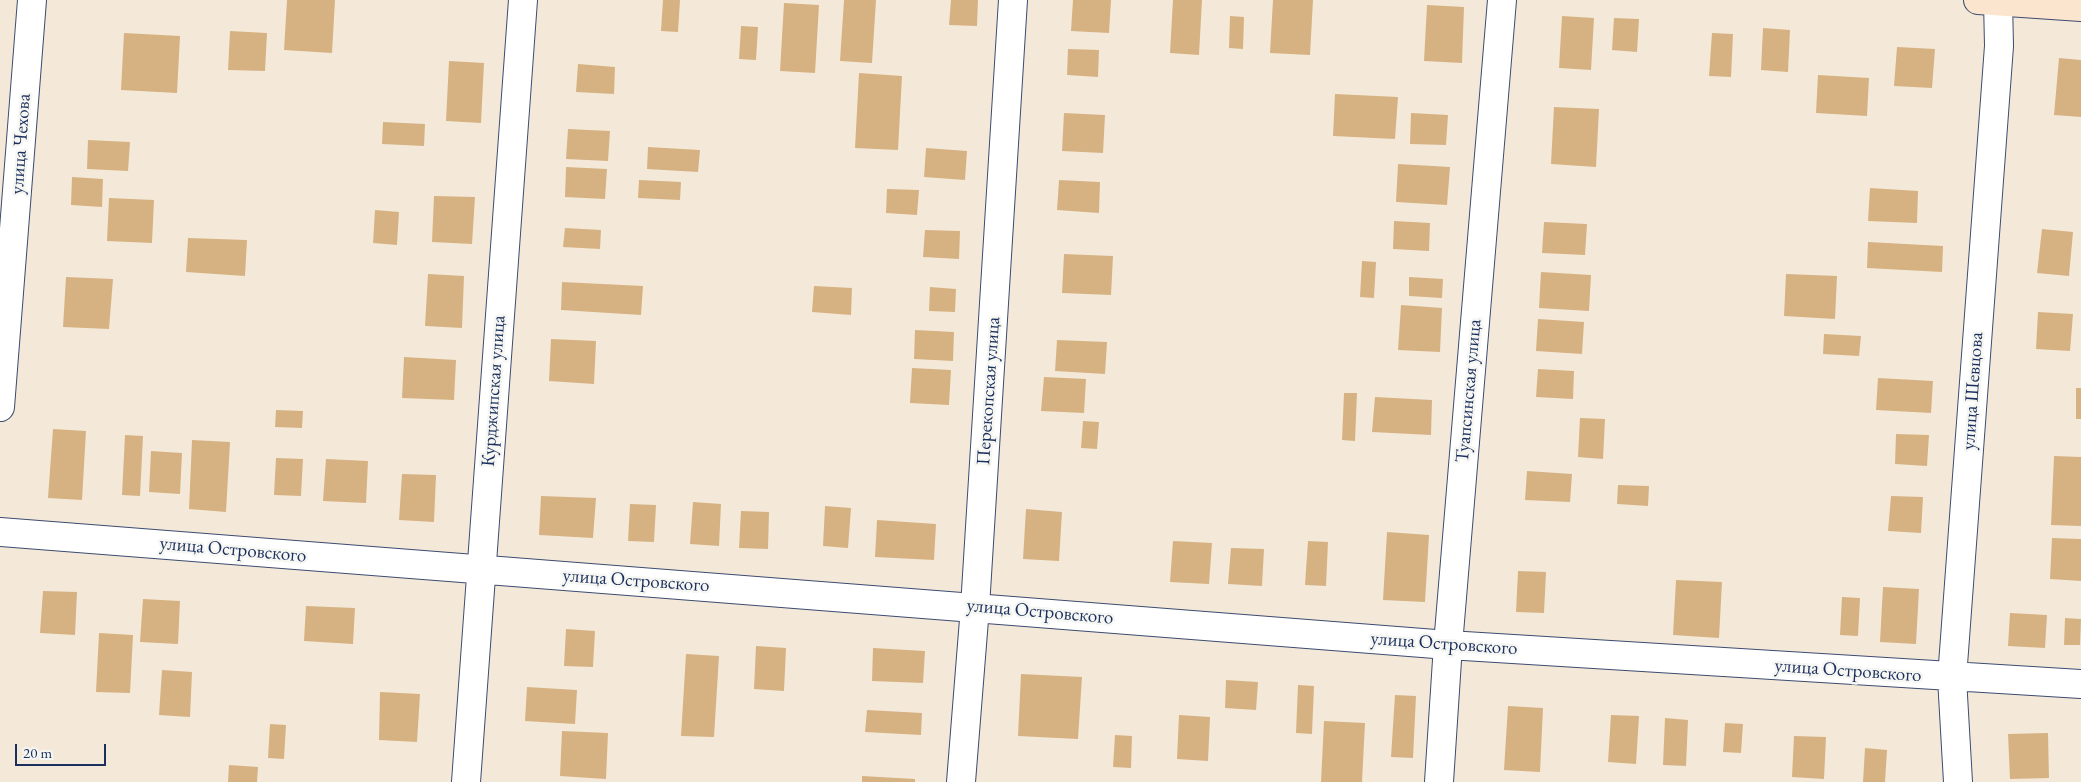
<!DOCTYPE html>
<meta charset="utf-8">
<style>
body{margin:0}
#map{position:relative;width:2081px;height:782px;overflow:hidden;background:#f4e9d8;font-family:"EB Garamond",serif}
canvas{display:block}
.scale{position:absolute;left:15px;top:744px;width:91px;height:22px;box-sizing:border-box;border:2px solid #1b2f5e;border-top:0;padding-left:6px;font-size:15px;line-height:18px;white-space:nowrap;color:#1b2f5e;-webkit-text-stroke:4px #f6f6f2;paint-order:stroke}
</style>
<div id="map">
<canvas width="2081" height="782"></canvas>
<div class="scale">20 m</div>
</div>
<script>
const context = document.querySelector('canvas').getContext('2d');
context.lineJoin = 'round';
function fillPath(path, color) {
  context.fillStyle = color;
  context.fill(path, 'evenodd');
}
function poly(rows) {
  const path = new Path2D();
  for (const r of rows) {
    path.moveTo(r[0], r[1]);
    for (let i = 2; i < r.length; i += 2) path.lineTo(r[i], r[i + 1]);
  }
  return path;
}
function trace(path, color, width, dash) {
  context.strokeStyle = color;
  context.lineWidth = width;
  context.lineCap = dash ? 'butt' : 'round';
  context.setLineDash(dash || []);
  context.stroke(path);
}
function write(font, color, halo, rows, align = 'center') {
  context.font = font + ' "EB Garamond",serif';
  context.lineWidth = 5;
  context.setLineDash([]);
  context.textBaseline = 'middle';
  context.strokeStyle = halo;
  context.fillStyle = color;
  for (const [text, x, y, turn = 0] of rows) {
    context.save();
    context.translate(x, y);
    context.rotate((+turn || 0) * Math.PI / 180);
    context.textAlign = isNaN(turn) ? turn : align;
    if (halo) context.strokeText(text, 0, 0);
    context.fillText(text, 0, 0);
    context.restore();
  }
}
fillPath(poly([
 [287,0,335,0,332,53,284,50],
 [663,0,680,0,678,32,661,31],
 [844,0,876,0,872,63,840,61],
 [951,0,978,0,977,26,949,25],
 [1073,0,1111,0,1109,33,1071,31],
 [1173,0,1202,0,1199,55,1170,53],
 [1273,0,1313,0,1310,55,1270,53],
 [784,3,819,5,815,73,780,71],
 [1427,5,1464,7,1462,63,1424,61],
 [1230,16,1244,17,1243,49,1229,48],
 [1562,16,1594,18,1591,70,1559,68],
 [1614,18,1639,19,1637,52,1612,50],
 [741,26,758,27,756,60,739,59],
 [1763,28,1790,30,1788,72,1761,70],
 [230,31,267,33,265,71,228,70],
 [124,33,180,36,177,93,121,90],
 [1712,33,1733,34,1731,77,1709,76],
 [1897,47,1935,49,1932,88,1894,86],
 [1068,49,1099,50,1098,77,1067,75],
 [2059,58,2081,60,2081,117,2054,115],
 [449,61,484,63,481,123,446,121],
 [578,64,615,67,614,94,576,92],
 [859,73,902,76,898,150,855,148],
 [1818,75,1869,78,1867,116,1816,113],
 [1335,94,1398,97,1395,139,1333,136],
 [1554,107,1599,109,1596,167,1551,164],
 [1064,113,1105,115,1103,153,1062,151],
 [1411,113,1448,115,1446,145,1410,144],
 [383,122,425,124,424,146,382,144],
 [568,129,610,131,608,161,566,159],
 [88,140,130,142,128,171,87,169],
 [648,147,700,150,698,172,647,169],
 [926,148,967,151,965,180,924,177],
 [1398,164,1450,167,1447,205,1396,202],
 [566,167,607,169,605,199,565,197],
 [72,177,103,179,102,207,71,205],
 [639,180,681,182,680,200,638,198],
 [1059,180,1100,182,1099,213,1057,210],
 [1870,188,1918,191,1917,223,1868,221],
 [887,189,919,190,917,215,886,213],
 [434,196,475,197,472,244,432,242],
 [109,198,154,200,152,243,107,241],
 [375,210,399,212,397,245,373,243],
 [1394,221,1430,223,1429,251,1393,249],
 [1544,222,1587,224,1585,255,1542,253],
 [565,228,601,230,600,249,563,247],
 [2042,229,2073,232,2069,276,2037,273],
 [925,230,960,231,959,259,923,257],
 [188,238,247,240,245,276,186,272],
 [1868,242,1943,246,1942,272,1867,268],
 [1064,254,1113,256,1111,295,1062,293],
 [1362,261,1376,262,1374,298,1360,297],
 [1541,272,1591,275,1589,311,1539,308],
 [428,274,464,276,462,328,425,326],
 [1786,274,1837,276,1835,319,1784,316],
 [66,277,113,279,109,329,63,327],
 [1409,277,1443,279,1442,298,1409,296],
 [562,282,643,286,641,315,561,310],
 [814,286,852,288,851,315,812,312],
 [930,287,956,289,955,312,929,311],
 [1401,305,1442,308,1440,352,1398,350],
 [2038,312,2073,314,2070,351,2036,349],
 [1538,319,1584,322,1582,354,1536,351],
 [915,330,954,332,953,361,914,359],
 [1824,334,1861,336,1859,356,1823,354],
 [551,339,596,341,594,384,549,381],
 [1057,340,1107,342,1105,374,1055,371],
 [404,357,456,360,454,400,402,398],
 [912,368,951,370,949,405,910,403],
 [1538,369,1574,371,1573,399,1536,397],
 [1044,377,1086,379,1084,413,1041,411],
 [1878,378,1933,381,1931,413,1876,410],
 [2076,388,2081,388,2081,419,2076,419],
 [1344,393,1357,393,1355,441,1342,440],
 [1375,397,1432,400,1431,435,1372,432],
 [276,410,303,411,302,428,275,427],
 [1580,418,1605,419,1603,459,1578,457],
 [1083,421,1099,422,1097,449,1081,448],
 [53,429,86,431,82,500,48,498],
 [1896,434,1929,435,1927,466,1895,464],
 [125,435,143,436,140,496,122,495],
 [192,440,230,442,226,512,189,509],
 [151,451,182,453,180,494,149,492],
 [2054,456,2081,457,2081,526,2051,525],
 [276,458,303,459,301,496,274,495],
 [326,459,368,461,366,503,323,501],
 [1527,471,1572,474,1570,502,1525,500],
 [402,474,436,475,434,522,399,520],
 [1618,485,1649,486,1648,506,1617,504],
 [541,496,596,498,593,538,539,535],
 [1891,496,1923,497,1921,533,1888,531],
 [693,502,721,504,719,546,690,544],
 [630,504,656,505,654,542,628,541],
 [825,506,851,508,848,548,823,546],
 [1026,509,1062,512,1059,561,1023,559],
 [741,511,769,512,768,549,739,548],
 [877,520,936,524,934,560,875,557],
 [1387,532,1429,535,1425,602,1383,600],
 [2052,538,2081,539,2081,581,2050,579],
 [1173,541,1212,543,1209,584,1170,582],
 [1308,541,1328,542,1326,586,1305,585],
 [1231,548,1264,549,1262,586,1228,584],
 [1518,571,1546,572,1544,613,1516,612],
 [1676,580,1722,582,1719,638,1673,635],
 [1883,587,1919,589,1916,644,1880,642],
 [43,591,77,592,75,635,40,633],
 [1842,597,1860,598,1858,636,1840,635],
 [143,599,180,601,178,644,140,642],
 [306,606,355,608,353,644,304,641],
 [2010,613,2047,615,2045,648,2008,646],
 [2065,618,2081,619,2080,645,2064,645],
 [566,629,595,631,593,667,564,666],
 [99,633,133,635,130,693,96,692],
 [756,646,786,648,784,691,754,689],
 [873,648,925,651,923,683,872,681],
 [686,654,719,656,714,737,681,736],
 [162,670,192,672,190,717,159,715],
 [1021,674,1082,677,1078,739,1018,736],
 [1226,680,1258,682,1256,710,1225,708],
 [1298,685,1314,686,1312,734,1296,733],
 [527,687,577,690,575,724,525,721],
 [380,692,420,694,417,742,379,740],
 [1395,695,1416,696,1413,758,1391,757],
 [1508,706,1543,708,1540,772,1504,770],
 [867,710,922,713,921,735,865,732],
 [1179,715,1210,717,1208,761,1177,759],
 [1611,715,1639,716,1636,764,1608,762],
 [1665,718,1688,720,1686,766,1663,765],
 [1324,721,1365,723,1362,782,1321,782],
 [1725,723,1743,724,1741,753,1723,752],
 [270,724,286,725,284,759,268,758],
 [562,731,608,733,606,779,560,776],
 [2048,733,2049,778,2010,779,2008,734],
 [1115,735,1132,736,1131,768,1113,767],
 [1794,736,1826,737,1824,779,1792,777],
 [1865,748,1887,750,1885,782,1863,782],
 [229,765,258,767,257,782,228,782],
 [862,776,915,779,915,782,862,782]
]), '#d6b283');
const street = poly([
 [0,407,32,0],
 [0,532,1448,645,2081,684],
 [466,782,523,0],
 [961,782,975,607,1013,0],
 [1439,782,1448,645,1502,0],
 [1958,782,1952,678,1999,46,1998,0]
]);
const secondary = poly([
 [1978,0,2081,7]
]);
trace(street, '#3c4b70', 30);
trace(secondary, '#3c4b70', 30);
trace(street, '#fff', 28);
trace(secondary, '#fce5cf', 28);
write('19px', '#1b2f5e', '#f6f6f2', [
 ["улица Чехова",21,144,-86],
 ["Курджипская улица",494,391,-86],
 ["Перекопская улица",989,391,-86],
 ["Туапсинская улица",1469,391,-85],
 ["улица Шевцова",1973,391,-86],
 ["улица Островского",233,550,5],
 ["улица Островского",636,581,4],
 ["улица Островского",1040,612,5],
 ["улица Островского",1444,644,4],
 ["улица Островского",1848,671,4]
]);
</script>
